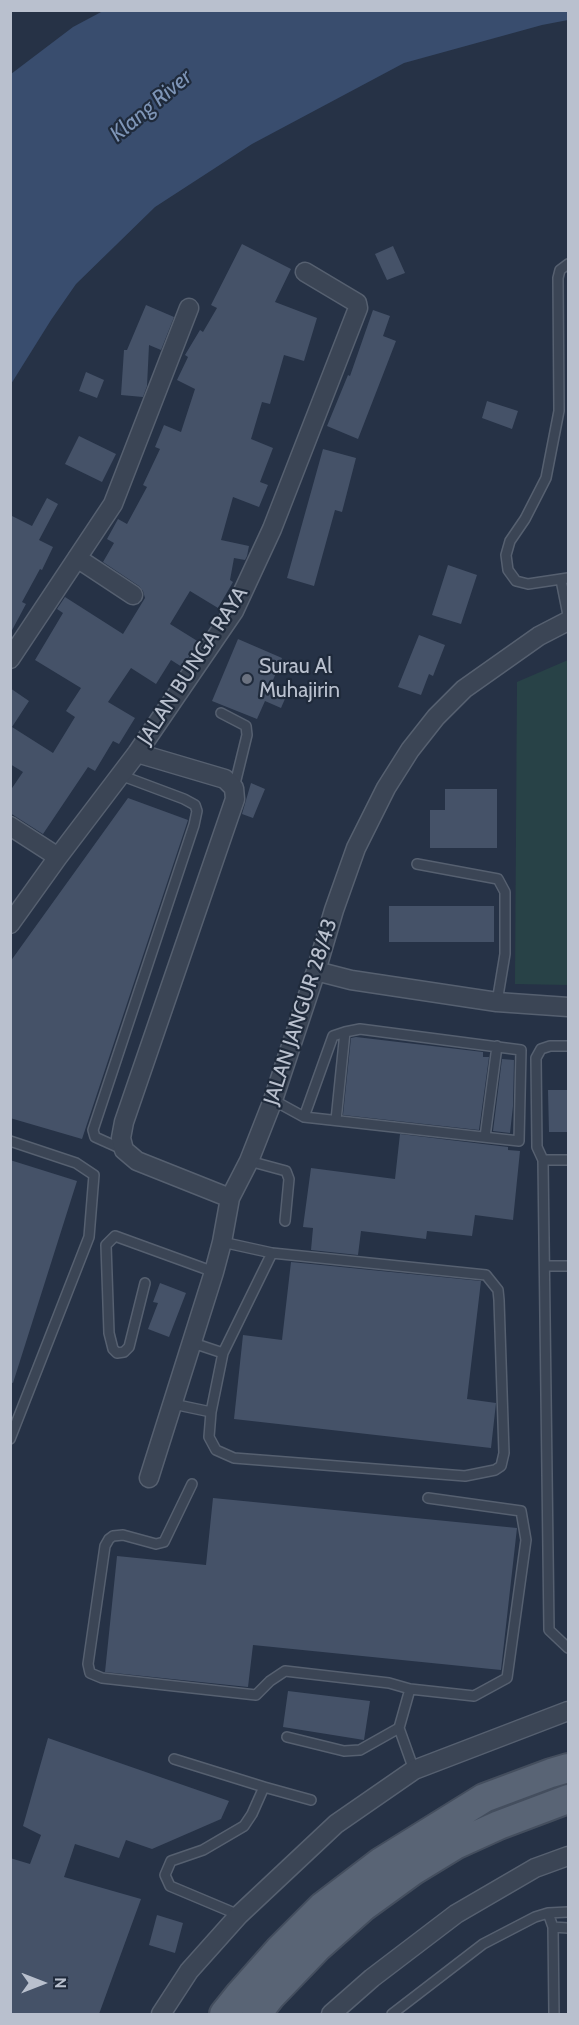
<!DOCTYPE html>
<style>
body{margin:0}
#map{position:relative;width:579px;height:2025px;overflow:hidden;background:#263246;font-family:Cabin,sans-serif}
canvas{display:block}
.frame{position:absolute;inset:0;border:12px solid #b9c0ce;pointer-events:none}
.north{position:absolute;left:12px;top:1953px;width:60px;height:60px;-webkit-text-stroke:4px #1f2a3b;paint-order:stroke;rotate:90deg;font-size:16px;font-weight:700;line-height:24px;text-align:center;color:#b9c0ce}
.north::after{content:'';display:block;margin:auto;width:21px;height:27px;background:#b9c0ce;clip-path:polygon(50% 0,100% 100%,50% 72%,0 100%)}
</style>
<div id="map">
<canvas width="579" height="2025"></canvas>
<div class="frame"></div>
<div class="north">N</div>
</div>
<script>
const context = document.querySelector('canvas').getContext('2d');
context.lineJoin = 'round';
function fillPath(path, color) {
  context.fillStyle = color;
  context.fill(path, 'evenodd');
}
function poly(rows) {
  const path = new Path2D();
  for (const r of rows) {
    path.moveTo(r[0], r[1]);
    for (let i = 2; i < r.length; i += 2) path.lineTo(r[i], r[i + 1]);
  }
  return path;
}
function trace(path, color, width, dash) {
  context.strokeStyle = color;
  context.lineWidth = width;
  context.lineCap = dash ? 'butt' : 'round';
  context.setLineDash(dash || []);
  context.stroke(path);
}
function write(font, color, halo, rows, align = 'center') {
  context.font = font + ' Cabin,sans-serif';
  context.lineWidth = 4.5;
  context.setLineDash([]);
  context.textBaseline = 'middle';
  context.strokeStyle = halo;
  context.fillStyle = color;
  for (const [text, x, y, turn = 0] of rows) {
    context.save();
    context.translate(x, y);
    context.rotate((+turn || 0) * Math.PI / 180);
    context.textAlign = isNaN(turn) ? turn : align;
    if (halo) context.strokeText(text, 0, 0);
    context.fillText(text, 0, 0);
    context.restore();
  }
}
fillPath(poly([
 [568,660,568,985,515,984,517,682]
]), '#284247');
fillPath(poly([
 [103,11,568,10,568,20,542,25,404,63,252,144,155,207,76,284,51,320,11,384,11,74,73,27]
]), '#394d6e');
fillPath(poly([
 [242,244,291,269,275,302,317,318,304,361,284,355,270,404,262,402,251,439,273,448,260,482,268,485,259,507,233,497,221,540,249,546,247,556,245,560,234,558,230,580,233,582,218,608,190,591,170,624,199,642,182,667,171,660,156,684,131,668,108,702,135,718,119,744,113,741,95,771,88,767,43,834,10,813,10,791,23,772,10,764,10,688,29,701,12,727,53,753,75,717,66,711,81,688,35,660,63,613,57,609,65,597,123,634,145,598,143,591,139,586,103,562,114,543,107,539,118,519,127,524,147,487,143,485,160,449,155,447,164,425,181,432,195,389,177,380,188,357,185,355,200,330,203,332,217,308,211,305],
 [393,246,405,273,387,280,375,254],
 [146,305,174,317,161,350,149,345,147,386,143,397,121,395,124,350,127,350],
 [373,310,390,316,383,336,396,341,358,439,327,426,348,375,350,376],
 [86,372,104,380,97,398,79,391],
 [487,401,518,411,512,429,482,418],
 [79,436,116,454,102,482,65,464],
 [323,449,356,458,342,512,335,510,314,586,287,578],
 [47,498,58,504,39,540,53,547,42,570,40,569,22,602,26,604,10,634,10,515,32,526],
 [448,565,477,575,461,624,432,615],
 [419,635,445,645,433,676,429,674,421,695,398,687],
 [238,639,282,658,271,685,288,692,281,708,265,701,257,719,212,701],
 [251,783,265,789,253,818,242,814],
 [445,789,497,789,497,848,430,848,430,810,445,810],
 [128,798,188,820,82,1139,10,1118,10,962],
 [389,906,494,906,494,942,389,942],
 [356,1037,483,1052,483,1057,489,1057,479,1130,343,1115,351,1038],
 [502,1059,514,1060,513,1106,510,1133,493,1131],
 [548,1090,568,1090,568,1132,549,1132],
 [400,1134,508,1147,508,1150,520,1151,513,1220,475,1215,472,1236,427,1231,426,1239,361,1231,358,1255,311,1250,313,1228,303,1227,311,1168,395,1179],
 [10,1160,77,1181,13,1383,10,1382],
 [291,1262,481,1281,467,1399,496,1403,491,1448,234,1419,243,1335,282,1340],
 [160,1283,186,1293,169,1337,148,1329,158,1303,153,1302],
 [213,1498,517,1528,501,1670,253,1645,248,1687,105,1672,117,1556,206,1565],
 [288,1691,370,1701,364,1740,283,1727],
 [48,1738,229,1801,221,1819,152,1849,126,1840,119,1858,75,1844,64,1877,141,1899,99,2014,10,2014,10,1858,30,1864,41,1835,23,1826],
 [157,1915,183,1923,175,1953,149,1945]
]), '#455268');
const lane = poly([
 [568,264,560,270,558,278,559,411,546,478,525,519,510,541,506,555,508,570,516,581,528,584,568,578],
 [561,580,568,615],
 [221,713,246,726,247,735,234,788],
 [120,775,184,799,195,805,197,811,194,825,93,1130,95,1137,124,1150],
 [417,864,498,879,505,892,505,954,497,1002],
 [273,1100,304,1117,519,1141,521,1050,360,1029,345,1032,333,1036,304,1117],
 [336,1120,345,1032],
 [485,1137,497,1046],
 [10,1141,76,1163,94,1175,89,1237,10,1439],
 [543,1160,537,1147,536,1058,541,1049,550,1046,568,1046],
 [568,1160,543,1160,549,1630,568,1648],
 [249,1161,286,1171,289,1179,285,1221],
 [546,1266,568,1266],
 [145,1283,129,1347,124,1352,117,1353,113,1349,109,1333,106,1245,115,1236,214,1272],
 [193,1343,223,1353,272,1253],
 [173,1404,211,1412,209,1437,216,1450,234,1458,465,1476,495,1470,501,1466,504,1453,499,1300,498,1290,486,1275,272,1253,222,1242],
 [211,1412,223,1353],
 [192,1484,164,1542,156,1544,123,1535,113,1536,109,1539,105,1546,88,1664,90,1673,102,1678,256,1695,270,1681,285,1671,389,1683,410,1689,399,1728,414,1770],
 [410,1689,474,1696,507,1678,526,1540,521,1511,428,1498],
 [287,1737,344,1751,360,1750,399,1728],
 [174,1759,264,1787,252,1814,244,1826,203,1850,171,1861,165,1875,170,1886,239,1915],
 [264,1787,311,1800],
 [548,1913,553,1927,554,2014],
 [553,1927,568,1928],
 [392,2014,483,1944,535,1917,548,1913,568,1912]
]);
const street = poly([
 [77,558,133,595],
 [10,659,113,504,189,308],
 [137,753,225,779,234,788,235,799,124,1122,121,1138,124,1150,137,1161,230,1198],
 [10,826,58,857],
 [10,924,58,857,137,753,234,611,272,529,358,308,357,303,305,272],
 [316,971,351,980,497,1002,568,1007],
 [149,1478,214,1272,222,1242,230,1198,249,1161,273,1100,316,971,334,910,356,848,386,788,410,750,436,717,464,689,539,636,568,621],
 [161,2014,189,1971,239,1915,336,1824,414,1770,568,1711],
 [331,2014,372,1978,456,1914,535,1868,568,1856]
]);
const primary = poly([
 [224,2014,240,1994,279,1950,322,1907,381,1862,484,1798,551,1773,568,1768],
 [257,2014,271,1996,318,1947,363,1907,414,1870,455,1845,499,1825,568,1799]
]);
trace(lane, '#566070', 12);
trace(street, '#566070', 21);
trace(primary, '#444e5e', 32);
trace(lane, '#3b4555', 9);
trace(street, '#3b4555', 18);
trace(primary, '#596475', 28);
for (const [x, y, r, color] of [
 [247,679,6,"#6b7280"]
]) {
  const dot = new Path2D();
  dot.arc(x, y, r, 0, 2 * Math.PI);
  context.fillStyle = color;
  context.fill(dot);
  trace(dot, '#1f2a3b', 2);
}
write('21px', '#b9c0ce', '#1f2a3b', [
 ["JALAN BUNGA RAYA",193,666,-57],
 ["JALAN JANGUR 28/43",301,1012,-72]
]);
write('21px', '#b9c0ce', '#1f2a3b', [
 ["Surau Al",259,667],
 ["Muhajirin",259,691]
], 'left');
write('italic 22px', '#7e95b7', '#1f2a3b', [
 ["Klang River",151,106,-40]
]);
</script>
